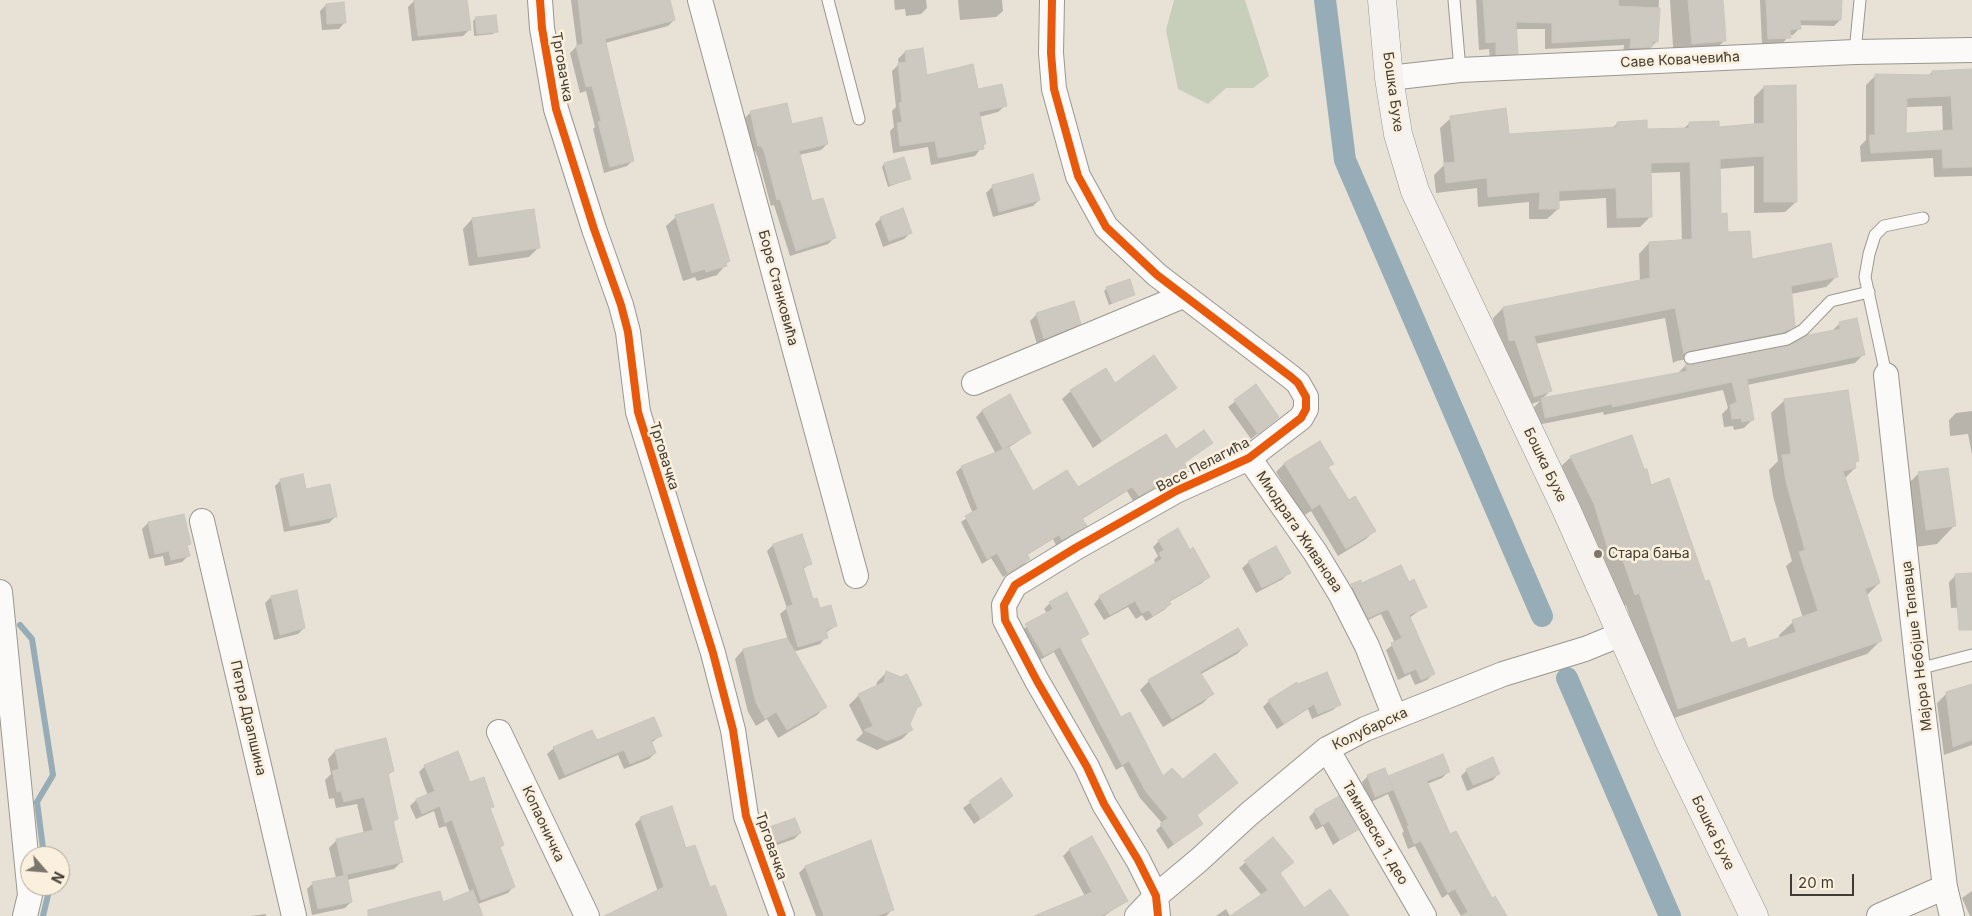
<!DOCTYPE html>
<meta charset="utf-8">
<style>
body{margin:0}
#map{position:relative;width:1972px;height:916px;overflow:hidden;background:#e7e1d6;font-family:Inter,sans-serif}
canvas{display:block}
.north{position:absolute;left:20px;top:846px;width:50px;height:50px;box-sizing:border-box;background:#fbf0dd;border:1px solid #b0a89a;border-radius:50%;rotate:117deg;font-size:14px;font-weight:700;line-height:20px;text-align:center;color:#403c35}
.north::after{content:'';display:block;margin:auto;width:18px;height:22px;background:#7a766d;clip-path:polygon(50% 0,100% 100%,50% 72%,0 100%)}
.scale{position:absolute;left:1790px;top:874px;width:64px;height:22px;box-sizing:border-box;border:2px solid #403c35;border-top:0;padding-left:6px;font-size:15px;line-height:18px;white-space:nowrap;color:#403c35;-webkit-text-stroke:4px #fbf0dd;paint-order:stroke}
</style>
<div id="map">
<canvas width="1972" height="916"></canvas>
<div class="north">N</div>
<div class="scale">20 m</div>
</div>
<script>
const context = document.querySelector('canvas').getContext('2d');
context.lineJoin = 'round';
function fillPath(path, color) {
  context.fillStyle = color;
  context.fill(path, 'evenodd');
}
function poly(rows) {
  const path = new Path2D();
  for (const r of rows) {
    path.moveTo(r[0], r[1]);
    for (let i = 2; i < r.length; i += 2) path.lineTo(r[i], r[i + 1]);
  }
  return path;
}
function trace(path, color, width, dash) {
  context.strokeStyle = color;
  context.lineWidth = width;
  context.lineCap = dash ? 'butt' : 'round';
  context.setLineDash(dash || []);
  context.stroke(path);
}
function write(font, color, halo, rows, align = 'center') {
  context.font = font + ' Inter,sans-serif';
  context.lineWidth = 5;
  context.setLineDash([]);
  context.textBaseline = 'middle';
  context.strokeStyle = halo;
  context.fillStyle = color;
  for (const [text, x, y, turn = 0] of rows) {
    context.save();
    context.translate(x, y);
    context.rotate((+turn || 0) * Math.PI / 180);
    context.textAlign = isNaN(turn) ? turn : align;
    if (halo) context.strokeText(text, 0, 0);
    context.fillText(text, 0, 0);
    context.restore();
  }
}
fillPath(poly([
 [1174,0,1245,0,1269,76,1253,88,1226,88,1208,104,1178,89,1166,30]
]), '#c7cfba');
fillPath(poly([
 [415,0,446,0,469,30,463,36,412,41,408,7],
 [571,0,669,0,674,20,668,26,605,43,633,160,627,166,604,173,593,129,595,127,586,91,580,93,570,53,577,46],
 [894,0,926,0,927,8,921,14,906,16,905,9,895,10],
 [958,0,1002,0,1003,11,996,17,960,20],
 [1476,0,1659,0,1657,41,1644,54,1623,55,1624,45,1545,49,1545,29,1515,29,1516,53,1509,60,1490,61,1489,49,1479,50],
 [1670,0,1721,0,1725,40,1707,58,1674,61],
 [1760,0,1841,0,1840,20,1834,26,1799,25,1799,29,1793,35,1789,35,1783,43,1762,44],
 [326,5,345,22,339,29,322,30,320,11],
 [476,18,496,31,493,34,474,36,473,21],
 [905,52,925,76,977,90,1006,105,998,112,979,117,985,143,975,156,931,165,928,147,893,153,890,131,894,127,892,111,896,107,892,71,899,64,898,59],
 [1972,71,1972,176,1934,177,1933,158,1861,162,1860,146,1866,140,1866,85,1876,75,1928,76,1932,72],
 [1942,106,1943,132,1905,134,1905,107],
 [1764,87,1796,202,1785,212,1754,213,1754,166,1719,169,1719,215,1727,234,1751,260,1836,277,1826,287,1791,294,1794,325,1783,336,1773,342,1677,361,1673,363,1665,318,1535,344,1551,390,1542,399,1677,374,1686,365,1691,367,1789,348,1831,332,1840,323,1864,354,1855,363,1747,385,1752,420,1744,428,1734,430,1733,426,1724,427,1722,414,1728,408,1723,390,1604,415,1603,412,1537,425,1533,408,1540,401,1523,407,1499,351,1493,318,1503,308,1640,282,1639,254,1649,243,1682,241,1680,172,1650,173,1651,216,1640,227,1607,228,1606,198,1558,201,1558,209,1547,219,1529,219,1529,202,1478,207,1477,188,1436,193,1434,175,1444,165,1440,128,1451,118,1508,135,1612,128,1618,123,1646,130,1683,129,1690,123,1718,128,1754,125,1754,97],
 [751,112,791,125,827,144,821,150,799,155,811,202,834,238,828,244,790,256,774,205,771,206,758,158,755,151,752,152,745,118],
 [884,164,909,179,888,187,882,167],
 [1032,176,1039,200,1033,206,993,217,986,193,992,187],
 [676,217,729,261,717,275,697,281,695,277,683,281,666,226],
 [881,218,910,233,904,239,883,247,875,224],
 [472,219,539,247,529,257,469,266,463,229],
 [1107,288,1134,294,1109,305,1104,291],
 [1073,303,1080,323,1073,329,1037,344,1030,321,1036,315],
 [1105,369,1115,385,1176,388,1093,448,1062,399,1071,391],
 [1255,386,1278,417,1251,439,1228,407],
 [1010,396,1030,433,1008,448,1032,493,1078,489,1175,451,1211,443,1183,464,1185,467,1180,472,1133,501,1127,491,1082,519,1085,526,1080,531,1056,545,1053,539,1027,555,1029,559,1023,565,1003,577,991,558,982,564,961,522,973,514,956,472,962,467,996,454,976,417,982,411],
 [1785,400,1858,461,1854,464,1855,468,1844,479,1879,583,1866,596,1881,640,1867,654,1665,721,1626,605,1622,607,1605,562,1595,566,1557,470,1571,457,1650,486,1705,583,1730,645,1748,649,1780,639,1779,635,1793,622,1803,618,1786,566,1792,561,1773,496,1769,470,1778,461,1771,413],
 [1972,411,1972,454,1968,434,1950,436,1949,420,1956,413],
 [1320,442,1332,464,1328,468,1348,502,1374,531,1366,539,1338,556,1311,511,1303,516,1276,472,1284,464],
 [1918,474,1954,526,1937,544,1908,548,1901,491],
 [281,480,305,491,335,517,329,523,284,532,275,486],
 [183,515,189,544,186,547,188,556,182,562,165,566,163,556,149,559,142,529,148,523],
 [1159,541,1208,577,1202,583,1169,602,1170,604,1164,610,1146,621,1142,615,1136,619,1128,607,1104,620,1094,604,1100,597,1156,564,1154,560,1158,556,1153,547],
 [773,545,811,563,802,570,812,600,836,626,825,633,826,637,820,644,793,652,825,707,817,715,778,738,767,719,756,726,748,712,735,659,743,650,788,640,780,614,787,608,767,551],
 [1276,547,1289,572,1283,579,1256,593,1242,568,1249,562],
 [1972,574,1972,607,1951,608,1949,582,1955,576],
 [1360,581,1362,585,1409,583,1426,606,1409,618,1433,674,1427,680,1415,685,1410,674,1398,680,1386,650,1395,643,1381,614,1362,623,1345,592],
 [271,597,304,628,298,634,274,640,265,603],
 [1050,603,1087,634,1080,640,1121,718,1163,778,1202,823,1168,849,1156,830,1163,824,1140,798,1123,766,1116,770,1054,652,1038,661,1020,631,1047,613,1044,609],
 [1246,645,1237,654,1201,674,1212,694,1203,703,1163,727,1140,690,1149,681],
 [886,673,921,704,914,711,909,724,911,730,902,739,877,750,856,740,863,733,849,705,859,695,876,687,877,682],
 [1972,686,1972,745,1944,755,1937,703,1947,693],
 [1269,701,1339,704,1333,710,1312,719,1308,709,1277,729,1263,707],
 [660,736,651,743,655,753,649,759,624,769,618,755,559,780,547,754,554,748],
 [335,751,393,771,387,776,396,819,393,823,401,862,394,869,347,880,351,902,345,908,312,915,307,889,313,883,336,878,329,848,337,840,364,834,357,804,336,808,334,798,329,799,325,780,331,774,328,759],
 [425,766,470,783,492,806,489,809,503,845,499,849,514,886,508,893,478,904,482,916,385,916,442,903,470,893,446,826,439,828,434,811,416,819,410,806,416,800,428,796,419,772],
 [1467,770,1499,773,1493,780,1467,791,1461,776],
 [1448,772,1442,778,1427,784,1449,836,1491,900,1506,916,1461,916,1448,894,1442,898,1415,846,1408,849,1402,833,1404,832,1388,794,1369,803,1362,782,1368,776,1387,778],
 [1001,780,1012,796,974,824,963,808],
 [1315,811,1356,829,1333,845,1323,826,1316,830,1309,817],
 [641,818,686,850,726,916,621,916,658,892,635,824],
 [767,829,800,833,794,839,766,849,761,835],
 [1092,838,1126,901,1104,916,1043,916,1085,896,1063,856,1069,850],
 [1273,838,1279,873,1303,910,1342,916,1232,916,1262,896,1239,868],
 [870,842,892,910,886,916,816,916,799,873,805,867],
 [1972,891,1972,916,1970,916,1962,898],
 [1226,909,1230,916,1216,916],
 [266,914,266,916,250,916]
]), '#0003');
trace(poly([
 [20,625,32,639,53,775,37,802,44,856],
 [43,916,48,895,47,886]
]), '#96acb6', 6);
trace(poly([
 [1325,0,1345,160,1542,616],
 [1567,678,1670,916]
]), '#96acb6', 22);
const building = poly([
 [414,0,467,0,471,30,418,36,414,0],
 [578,0,670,0,675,20,605,39,634,161,610,167,598,122,601,121,592,86,586,87,576,46,583,44,578,0],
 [1483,0,1618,0,1619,6,1660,8,1658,42,1653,41,1652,47,1630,48,1631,38,1552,43,1552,23,1516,22,1518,54,1496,55,1496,42,1486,43,1483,0],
 [1688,0,1723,0,1726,41,1692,44,1688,0],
 [1766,0,1842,0,1841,20,1800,20,1801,29,1790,30,1791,38,1768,39,1766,0],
 [344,2,346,23,327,24,326,4,344,2],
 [496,15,498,32,477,34,475,17,496,15],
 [923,48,927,75,973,64,978,89,1002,84,1007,106,979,112,986,144,983,144,984,149,938,158,935,141,900,146,897,123,902,122,899,103,902,102,898,63,906,62,905,51,923,48],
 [1972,69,1972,167,1943,168,1942,149,1871,153,1869,135,1875,135,1875,74,1932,75,1932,71,1972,69],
 [1951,96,1953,130,1906,133,1907,98,1951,96],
 [1796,85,1797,202,1764,202,1764,156,1720,159,1721,214,1727,213,1728,232,1750,231,1752,259,1831,243,1838,277,1791,286,1795,326,1784,332,1689,351,1684,354,1675,308,1534,336,1552,391,1534,397,1515,340,1509,341,1503,307,1650,278,1649,242,1692,239,1690,162,1651,163,1652,217,1617,218,1616,188,1559,191,1559,209,1539,209,1540,192,1488,197,1487,178,1446,183,1444,163,1455,162,1450,116,1506,108,1509,134,1617,127,1617,122,1647,120,1647,129,1689,128,1689,122,1719,121,1719,127,1764,123,1764,86,1796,85],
 [787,103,792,124,822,117,828,144,799,151,812,201,823,198,836,238,796,251,780,199,777,200,764,151,761,146,758,146,750,111,787,103],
 [904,157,911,179,890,185,884,163,904,157],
 [1033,174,1040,200,999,212,992,185,1033,174],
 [713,204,730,261,726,263,727,266,706,272,705,269,692,273,675,215,713,204],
 [903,208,912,233,889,241,880,217,903,208],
 [534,209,540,248,478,257,472,218,534,209],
 [1130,279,1135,295,1112,303,1106,287,1130,279],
 [1074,301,1081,324,1044,339,1036,313,1074,301],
 [1857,318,1865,355,1747,379,1754,420,1742,422,1741,418,1732,419,1730,405,1737,402,1732,382,1612,407,1612,404,1545,418,1541,398,1687,371,1685,364,1691,365,1788,346,1808,335,1840,329,1839,322,1857,318],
 [1154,355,1177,388,1102,441,1070,390,1106,368,1115,383,1154,355],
 [1256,384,1279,417,1258,434,1234,400,1256,384],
 [1848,390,1859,461,1855,462,1856,468,1843,471,1880,583,1865,589,1882,641,1678,709,1639,593,1635,595,1619,549,1609,553,1594,504,1570,456,1632,435,1644,469,1647,469,1651,485,1669,478,1705,581,1709,580,1731,643,1745,638,1748,648,1796,632,1792,620,1818,611,1799,552,1805,550,1786,482,1782,455,1791,454,1784,399,1848,390],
 [1010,394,1031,433,1003,449,982,410,1010,394],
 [1204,430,1213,443,1184,463,1187,467,1139,496,1132,487,1082,518,1087,526,1062,540,1059,535,1027,554,1030,559,1008,573,997,553,987,559,965,516,978,509,961,466,1009,447,1033,491,1067,470,1078,487,1166,434,1176,449,1204,430],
 [1320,441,1334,464,1328,467,1349,500,1355,496,1376,531,1346,549,1320,504,1312,509,1284,463,1320,441],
 [1948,468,1956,526,1926,530,1918,472,1948,468],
 [303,474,306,489,330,484,337,517,290,526,280,479,303,474],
 [184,514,191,544,187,545,190,556,171,560,169,551,155,554,148,522,184,514],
 [1178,528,1190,550,1193,547,1210,577,1169,601,1171,604,1153,616,1149,610,1142,613,1135,601,1110,615,1099,596,1162,559,1159,553,1164,550,1158,540,1178,528],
 [802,534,812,564,803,567,813,599,817,598,820,608,831,605,837,626,826,630,828,638,798,647,786,607,793,605,773,544,802,534],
 [1276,546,1291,573,1262,588,1248,561,1276,546],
 [1401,565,1409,582,1414,579,1427,607,1409,615,1435,674,1421,680,1416,669,1405,674,1391,643,1402,638,1388,609,1368,618,1351,584,1361,580,1362,583,1401,565],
 [1972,573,1972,630,1959,630,1955,574,1972,573],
 [297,590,305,628,280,635,271,596,297,590],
 [1067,592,1089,634,1080,639,1121,717,1130,712,1163,776,1172,768,1183,779,1215,753,1238,783,1197,815,1203,824,1174,844,1160,824,1168,818,1146,792,1129,761,1122,765,1060,647,1044,656,1025,624,1053,609,1049,602,1067,592],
 [1238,628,1248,645,1200,672,1214,694,1172,719,1148,680,1238,628],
 [787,638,827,707,787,730,776,712,765,719,756,703,743,649,787,638],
 [886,671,901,677,907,674,922,705,917,708,910,724,913,730,887,741,864,730,873,726,858,694,884,682,886,671],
 [1327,672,1341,705,1318,714,1314,704,1284,724,1268,700,1297,682,1298,684,1327,672],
 [1972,684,1972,740,1953,747,1946,692,1972,684],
 [654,717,662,736,651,740,656,753,630,764,624,750,565,775,553,747,592,730,597,740,654,717],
 [386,738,394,771,388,773,398,819,393,821,403,862,344,875,336,839,373,830,364,797,344,802,341,791,337,792,332,771,339,769,335,750,386,738],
 [458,751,470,782,484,777,494,807,490,808,504,845,500,847,515,887,481,900,452,820,445,823,440,806,422,814,416,799,435,791,424,765,458,751],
 [1443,754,1450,772,1427,781,1450,834,1456,831,1492,898,1495,896,1507,916,1461,916,1468,912,1455,889,1448,893,1421,841,1414,844,1407,826,1409,826,1388,776,1443,754],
 [1493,757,1500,774,1473,785,1466,769,1493,757],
 [1385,768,1393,790,1375,797,1367,775,1385,768],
 [1001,778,1013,796,981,819,969,801,1001,778],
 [1339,796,1358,830,1340,840,1329,821,1322,825,1314,810,1339,796],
 [672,806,686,848,695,845,710,887,715,885,727,916,604,916,664,887,640,817,672,806],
 [795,818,801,833,772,844,766,828,795,818],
 [1092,836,1128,901,1101,916,1034,916,1092,892,1069,849,1092,836],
 [1273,837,1294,862,1280,873,1304,908,1330,889,1349,916,1230,916,1268,890,1244,861,1273,837],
 [871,840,894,910,876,916,824,916,805,866,871,840],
 [347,875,352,902,318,909,312,882,347,875],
 [473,890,483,916,368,916,368,910,440,891,443,902,473,890]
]);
fillPath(building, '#cec9c0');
trace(building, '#cac6bd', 1);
const service = poly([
 [828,0,859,119],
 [1454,0,1460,70],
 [1855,52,1860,0],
 [1690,358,1787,339,1803,330,1831,301,1869,292],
 [1886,375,1865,277,1869,254,1875,235,1884,226,1923,218],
 [1918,669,1972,655]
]);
const minor = poly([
 [540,0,542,28,556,109,594,229,621,305,628,332,638,412,713,653,733,730,746,816,782,916],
 [700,0,856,576],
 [1052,0,1051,53,1054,89,1078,176,1106,227,1157,275,1291,377,1298,383,1306,397,1306,409,1301,418,1249,458,1176,491,1077,547,1015,585,1004,605,1005,620,1037,681,1087,767,1104,804,1138,860,1156,896,1158,916],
 [1389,78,1460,70,1855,52,1972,50],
 [1886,375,1918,669,1945,887,1952,916],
 [974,383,1183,296],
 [1249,458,1315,552,1341,595,1367,646,1395,717],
 [202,521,294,916],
 [0,592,30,895,25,916],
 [499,732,587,916],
 [1327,749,1424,916],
 [1137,916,1156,896,1199,860,1249,814,1327,749,1365,729,1503,674,1585,649,1622,634],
 [1879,916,1945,887]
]);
const secondary = poly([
 [1382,0,1389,78,1398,134,1415,191,1566,509,1671,745,1754,916]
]);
trace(service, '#9b978e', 13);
trace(minor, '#9b978e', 26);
trace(secondary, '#9b978e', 29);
trace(service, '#fbfaf9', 11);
trace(minor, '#fbfaf9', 24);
trace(secondary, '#f5f2f0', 28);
trace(poly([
 [540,0,542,28,556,109,594,229,621,305,628,332,638,412,713,653,733,730,746,816,782,916],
 [1052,0,1051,53,1054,89,1078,176,1106,227,1157,275,1291,377,1298,383,1306,397,1306,409,1301,418,1249,458,1176,491,1077,547,1015,585,1004,605,1005,620,1037,681,1087,767,1104,804,1138,860,1156,896,1158,916]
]), '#e8590c', 8);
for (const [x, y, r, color] of [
 [1598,554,5,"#7a766d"]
]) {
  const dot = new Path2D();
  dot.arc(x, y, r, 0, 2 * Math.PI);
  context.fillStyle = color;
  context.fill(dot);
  trace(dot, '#fbf0dd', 2);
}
write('14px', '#403c35', '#fbf0dd', [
 ["Саве Ковачевића",1680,60,-3],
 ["Трговачка",562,67,80],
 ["Бошка Бухе",1393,92,82],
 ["Боре Станковића",778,288,75],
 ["Трговачка",664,456,73],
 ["Васе Пелагића",1203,465,-27],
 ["Бошка Бухе",1545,465,64],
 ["Миодрага Живанова",1299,532,56],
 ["Мајора Небојше Тепавца",1917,646,-97],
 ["Петра Драпшина",248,718,77],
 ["Колубарска",1370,729,-25],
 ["Копаоничка",543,824,65],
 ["Тамнавска 1. део",1375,833,60],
 ["Бошка Бухе",1713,833,64],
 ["Трговачка",771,846,71]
]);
write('14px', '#403c35', '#fbf0dd', [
 ["Стара бања",1608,554]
], 'left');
</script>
